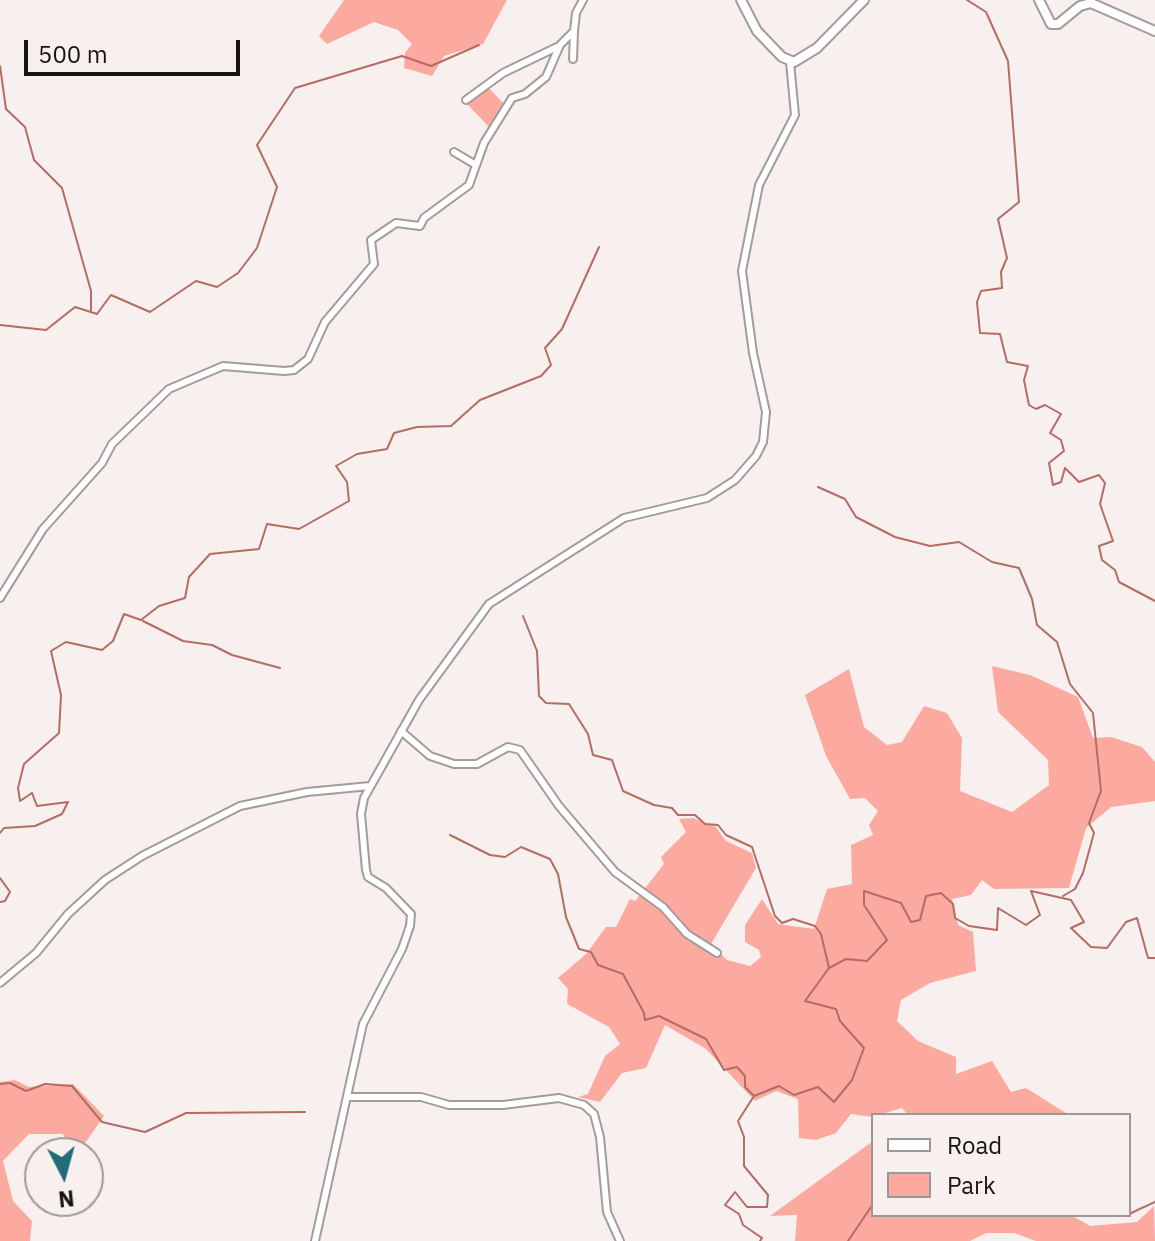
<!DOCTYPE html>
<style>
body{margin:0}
#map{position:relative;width:1155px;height:1241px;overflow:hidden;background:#f7f0ef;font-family:"IBM Plex Sans",sans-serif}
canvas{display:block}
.legend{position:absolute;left:871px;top:1113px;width:260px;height:104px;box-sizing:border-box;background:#f7f0ef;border:2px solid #9d9897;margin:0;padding:10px 14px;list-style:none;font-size:24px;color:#171414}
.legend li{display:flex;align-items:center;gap:16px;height:40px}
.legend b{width:40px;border:2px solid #9d9897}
.north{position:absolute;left:24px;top:1137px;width:80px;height:80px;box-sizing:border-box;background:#f7f0ef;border:2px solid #9d9897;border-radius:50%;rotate:174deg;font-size:22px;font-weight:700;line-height:32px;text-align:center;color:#171414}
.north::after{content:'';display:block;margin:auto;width:28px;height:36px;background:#226c75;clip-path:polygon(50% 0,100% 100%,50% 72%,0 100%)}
.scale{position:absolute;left:24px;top:40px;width:216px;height:36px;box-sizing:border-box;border:4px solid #171414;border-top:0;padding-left:10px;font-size:24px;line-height:28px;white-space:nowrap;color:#171414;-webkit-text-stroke:6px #f7f0ef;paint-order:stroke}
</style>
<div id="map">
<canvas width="1155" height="1241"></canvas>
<ul class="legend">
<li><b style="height:10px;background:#fff"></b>Road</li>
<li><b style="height:22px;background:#fcaa9f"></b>Park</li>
</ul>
<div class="north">N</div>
<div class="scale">500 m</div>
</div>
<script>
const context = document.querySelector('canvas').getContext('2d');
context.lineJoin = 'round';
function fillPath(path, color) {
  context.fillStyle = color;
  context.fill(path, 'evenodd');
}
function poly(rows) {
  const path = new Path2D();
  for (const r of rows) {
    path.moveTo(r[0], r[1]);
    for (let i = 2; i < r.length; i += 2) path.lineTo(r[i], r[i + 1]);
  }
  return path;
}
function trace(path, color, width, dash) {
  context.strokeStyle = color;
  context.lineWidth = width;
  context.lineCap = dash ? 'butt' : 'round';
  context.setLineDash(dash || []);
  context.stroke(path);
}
fillPath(poly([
 [344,0,507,0,483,44,444,56,432,76,404,68,405,53,412,44,398,30,374,22,327,44,319,36],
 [488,87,506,106,491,129,465,102],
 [992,666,1030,675,1078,697,1093,738,1111,737,1142,747,1155,762,1155,801,1111,807,1086,828,1069,888,994,889,982,880,971,895,952,899,958,925,973,932,976,971,930,983,901,1000,897,1021,918,1041,956,1057,956,1074,992,1061,1011,1092,1026,1088,1069,1115,908,1115,902,1108,872,1117,851,1114,836,1133,816,1140,799,1138,798,1099,776,1091,755,1101,706,1049,665,1025,646,1068,622,1073,600,1102,578,1097,588,1094,605,1056,620,1044,609,1027,567,1004,568,989,558,978,586,954,606,927,616,927,630,899,635,901,664,864,661,857,686,832,679,819,693,818,716,827,726,841,752,853,756,868,711,944,727,960,750,966,761,957,759,950,745,942,745,925,762,899,778,924,814,929,827,889,852,884,851,845,873,835,869,825,878,811,865,798,850,799,826,756,805,695,849,669,864,727,887,745,902,742,924,706,947,713,962,738,960,791,1012,812,1049,785,1048,760,998,712],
 [15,1080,29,1087,73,1084,104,1116,81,1149,69,1151,63,1134,29,1134,3,1161,13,1201,32,1221,30,1241,0,1241,0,1082],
 [873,1141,873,1215,1071,1215,1090,1226,1137,1222,1154,1206,1155,1241,1036,1241,1014,1233,986,1233,970,1241,795,1241,797,1215,770,1216]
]), '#fcaa9f');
trace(poly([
 [967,0,986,12,1008,61,1019,202,998,219,1007,258,1001,272,1002,288,981,291,977,302,980,333,1000,334,1007,362,1028,366,1024,380,1029,405,1036,409,1045,405,1061,414,1050,433,1061,440,1064,451,1049,463,1053,485,1061,482,1065,468,1079,482,1099,475,1105,483,1100,504,1113,541,1099,546,1102,560,1115,570,1119,582,1155,601],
 [0,66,6,109,25,127,34,160,62,188,91,291,91,310],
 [0,325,46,330,75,307,97,314,111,295,150,312,196,281,217,287,238,273,257,248,277,187,257,145,295,88,402,56,431,66,479,45],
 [818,487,845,499,856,517,895,537,930,546,959,542,992,562,1019,568,1032,599,1037,625,1057,642,1070,684,1093,713,1101,791,1089,823,1094,833,1083,873,1075,889,1063,896],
 [523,616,537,651,539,696,546,703,569,704,588,734,593,755,612,760,623,791,654,805,672,808,678,815,695,815,705,824,718,825,726,835,752,847,775,916,782,923,793,919,815,926,821,934,829,968],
 [143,621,183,641,212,645,232,655,280,668],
 [0,833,4,828,35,826,62,814,68,802,37,806,32,793,20,801,18,788,24,764,59,733,61,695,51,651,66,642,102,650,113,641,124,614,141,620,159,606,185,598,189,577,210,554,259,549,267,524,299,529,349,501,347,482,336,466,357,454,387,449,394,433,417,427,451,426,480,400,541,376,551,365,545,348,562,329,599,247],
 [450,835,490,855,505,857,521,847,550,859,558,874,566,917,579,949,591,952,598,965,623,974,644,1013,645,1020,659,1016,706,1039,724,1070,737,1067,745,1076,745,1087,754,1096],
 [0,878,10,892,5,901,0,902],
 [0,1084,10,1083,26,1091,45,1084,72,1086,102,1122,145,1132,186,1113,305,1112],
 [1129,1214,1155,1202],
 [760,1241,762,1238,743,1225,739,1214,725,1205,735,1192,747,1207,767,1207,768,1195,744,1166,744,1137,738,1121,754,1096,779,1086,794,1095,818,1087,834,1102,852,1080,864,1048,840,1021,836,1009,805,1001,829,968,846,959,867,961,887,940,864,905,864,891,901,903,911,922,920,920,926,896,941,893,953,904,955,918,969,926,997,930,998,908,1026,925,1040,915,1031,891,1071,900,1084,922,1071,928,1091,947,1107,948,1126,922,1137,918,1148,958,1155,958],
 [848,1241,873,1204]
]), '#b56c63', 2);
const minor = poly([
 [573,59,574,31],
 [466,100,503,73,557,47],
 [454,152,476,165],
 [0,598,43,529,102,463,112,444,169,389,223,366,284,371,294,370,308,359,325,322,374,264,371,240,396,223,420,226,424,218,469,185,484,143,512,98,525,94,546,77,560,45,574,31,576,13,583,0],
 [401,731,430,756,454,764,477,764,508,747,520,750,559,806,615,872,663,907,687,934,717,953],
 [0,983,36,953,68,914,105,880,142,856,240,806,307,792,370,786],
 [348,1097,421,1097,449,1105,503,1105,559,1098,584,1105,594,1114,600,1137,607,1212,620,1241],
 [315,1241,363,1024,402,949,410,926,411,914,386,888,368,877,366,870,361,814,364,798,419,700,489,604,624,518,707,498,735,480,756,456,763,442,766,412,753,353,742,271,759,185,795,115,790,62]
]);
const major = poly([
 [741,0,757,31,782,57,794,62,817,48,864,0],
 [1039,0,1051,24,1058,24,1080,6,1091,3,1155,31]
]);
trace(minor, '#a29c9b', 10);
trace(major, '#a29c9b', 12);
trace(minor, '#fff', 6);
trace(major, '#fff', 8);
</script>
